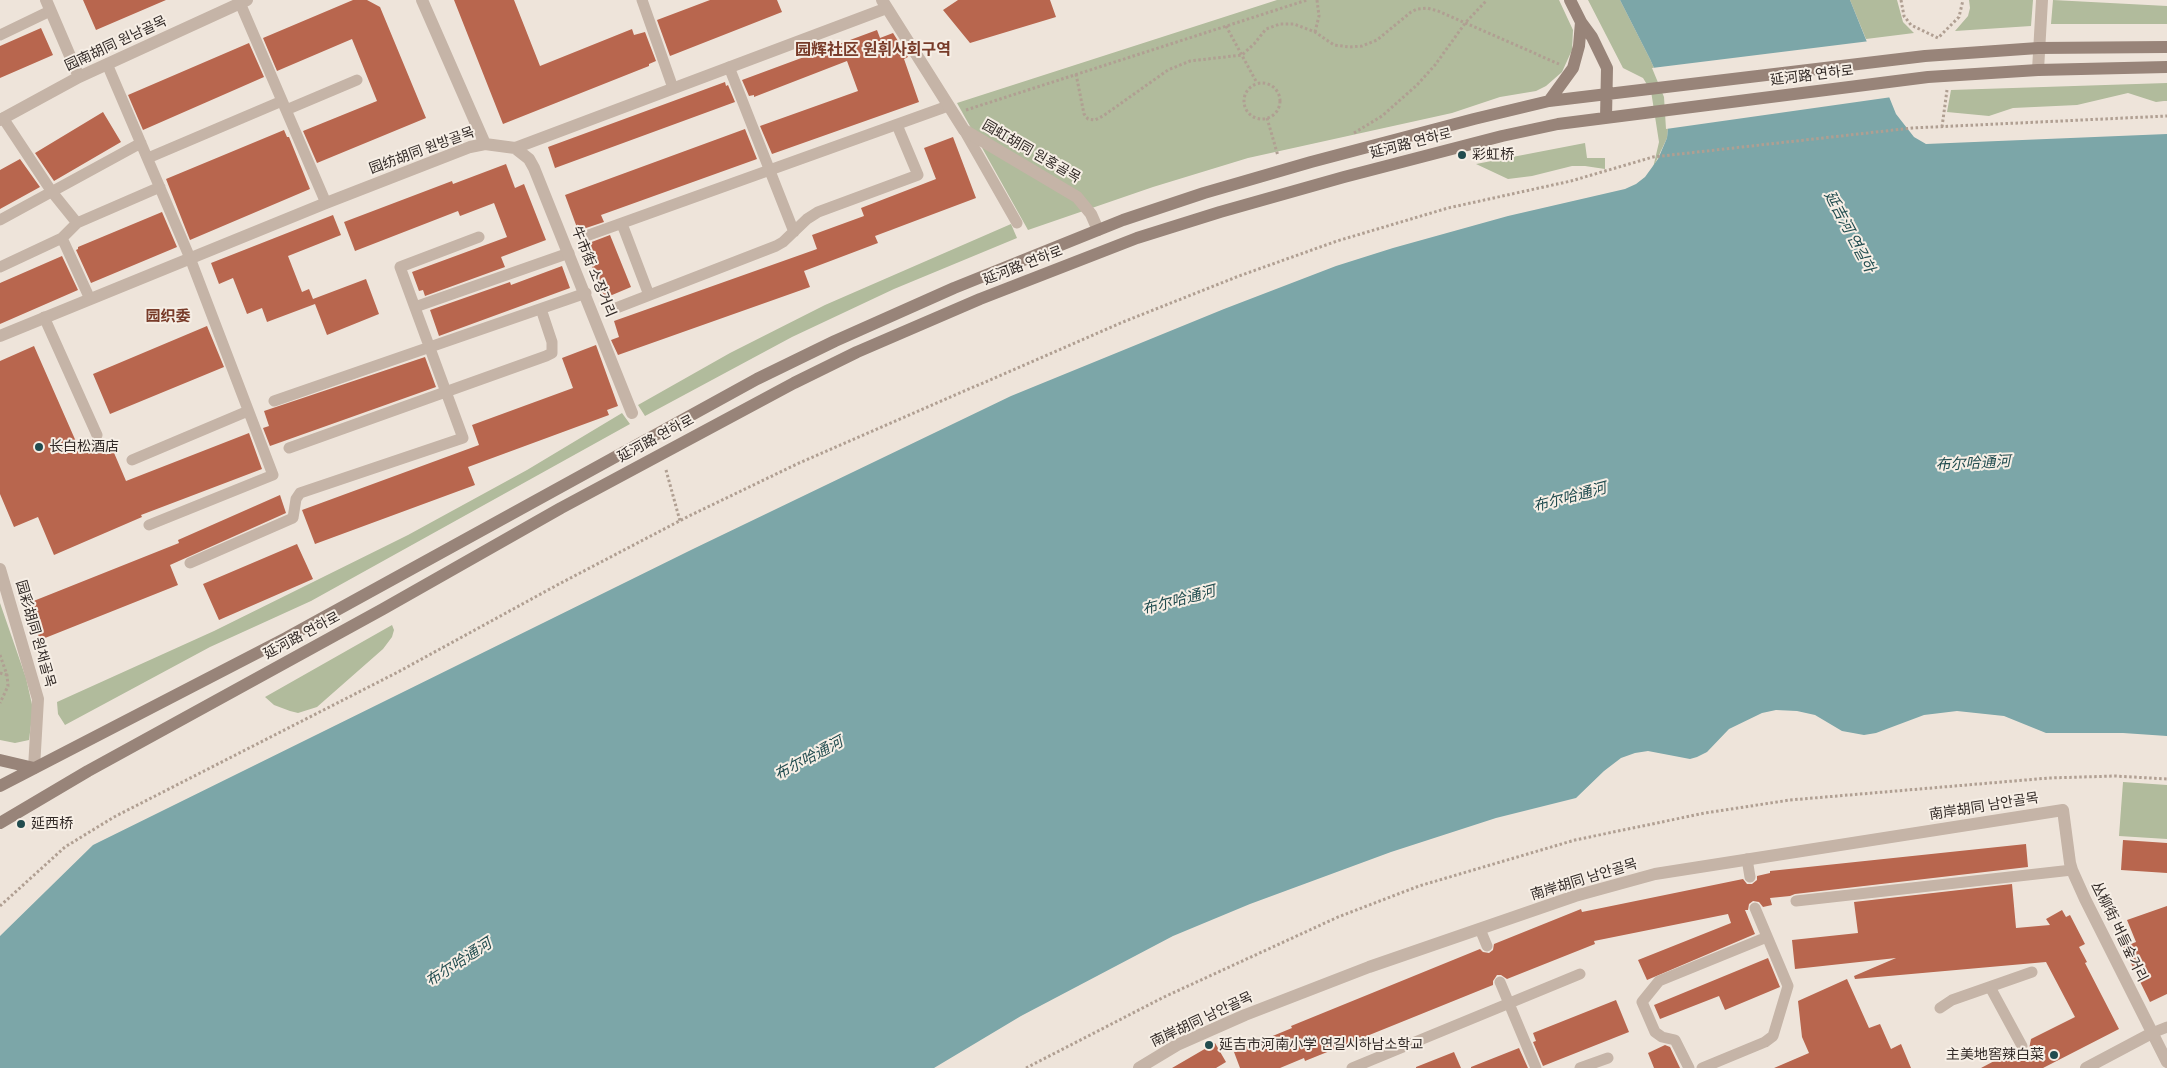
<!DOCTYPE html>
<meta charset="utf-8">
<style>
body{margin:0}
canvas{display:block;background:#eee4da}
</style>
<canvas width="2167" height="1068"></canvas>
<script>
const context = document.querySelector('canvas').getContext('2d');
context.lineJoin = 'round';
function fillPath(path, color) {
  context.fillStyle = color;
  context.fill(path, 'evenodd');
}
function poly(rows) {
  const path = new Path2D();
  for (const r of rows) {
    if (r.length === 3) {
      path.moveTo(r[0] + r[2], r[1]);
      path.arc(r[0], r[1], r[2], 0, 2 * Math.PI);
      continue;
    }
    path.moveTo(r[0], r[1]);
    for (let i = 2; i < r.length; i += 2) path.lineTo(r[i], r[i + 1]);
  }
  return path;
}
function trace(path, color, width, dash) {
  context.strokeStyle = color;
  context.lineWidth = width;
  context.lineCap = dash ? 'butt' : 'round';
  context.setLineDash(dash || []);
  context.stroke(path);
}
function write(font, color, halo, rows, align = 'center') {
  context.font = font + ' "Archivo Narrow","Noto Sans SC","Noto Sans KR",sans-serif';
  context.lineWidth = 4;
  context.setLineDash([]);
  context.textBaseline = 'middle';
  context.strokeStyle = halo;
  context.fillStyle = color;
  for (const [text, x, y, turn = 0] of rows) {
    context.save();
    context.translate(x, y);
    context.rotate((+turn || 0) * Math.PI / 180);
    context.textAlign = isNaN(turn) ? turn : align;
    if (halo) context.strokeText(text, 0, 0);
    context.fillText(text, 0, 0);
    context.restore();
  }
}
fillPath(poly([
 [1277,0,1559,0,1573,30,1572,50,1562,72,1546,86,1536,91,1500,97,1452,113,1248,158,1153,187,1028,230,957,103],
 [1588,0,1620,0,1650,59,1667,97,1669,119,1667,138,1653,168,1659,142,1651,91,1643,78,1623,68],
 [1850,0,1897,0,1903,22,1914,33,1866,39],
 [1969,0,2033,0,2031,26,1955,31,1968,16,1970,8],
 [2053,0,2167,6,2167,24,2051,24],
 [2167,83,2167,101,2164,101,2156,102,2128,93,2077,105,2013,108,1989,116,1947,112,1951,90],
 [1585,143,1587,158,1605,158,1605,169,1585,166,1572,166,1532,176,1508,179,1476,164],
 [1011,224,1017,238,894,289,792,337,645,416,638,405,730,353,825,305],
 [622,413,630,424,311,601,210,647,65,725,58,714,57,702,214,631,408,535,527,470],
 [0,603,26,678,33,709,29,740,15,743,0,740],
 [392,625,394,630,392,637,383,649,317,707,298,713,290,711,274,705,265,697],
 [2123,782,2167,785,2167,839,2119,836]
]), '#b1bb9c');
fillPath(poly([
 [1620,0,1850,0,1896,114,1914,137,1926,144,2167,134,2167,736,2123,733,2046,733,2004,716,1957,711,1924,715,1876,733,1864,735,1842,731,1815,715,1797,711,1776,710,1762,713,1729,729,1707,752,1697,757,1690,759,1648,751,1635,753,1621,758,1604,771,1576,798,1496,818,1391,852,1250,904,1173,936,1021,1016,934,1068,0,1068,0,936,93,845,693,549,1011,396,1224,309,1336,266,1393,248,1508,216,1625,189,1636,184,1645,177,1658,159,1667,138,1669,119,1667,97,1650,59]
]), '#7ca6a8');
fillPath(poly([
 [1870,41,1892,97,1666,129,1664,97,1652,68]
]), '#eee4da');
fillPath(poly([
 [83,0,166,0,96,30],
 [353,0,367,0,380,7,426,118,317,163,303,131,377,101,352,39,277,71,263,38],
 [454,0,514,0,540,66,632,29,634,35,645,32,656,61,649,64,649,66,503,124],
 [710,0,777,0,782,12,670,56,657,20],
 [958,0,1050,0,1056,17,970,43,943,10],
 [41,28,53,55,0,78,0,46],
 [877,30,880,38,893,33,908,57,904,59,919,102,772,154,760,126,858,91,847,61,754,97,754,95,749,96,742,80],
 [249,43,264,77,143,130,128,95],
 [725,82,726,86,728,85,735,102,555,168,548,147],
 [103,112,121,142,54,181,35,153],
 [745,129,757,159,601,215,604,222,583,229,579,233,565,195],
 [284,130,287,137,289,137,310,189,190,240,166,179],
 [953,137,976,198,875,236,878,243,804,271,810,287,618,355,611,340,619,337,614,321,817,249,812,235,864,216,861,208,936,179,924,148],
 [20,159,40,187,0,209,0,170],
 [506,164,515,188,524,184,546,240,501,257,505,267,425,296,423,290,419,291,412,272,507,237,494,203,460,216,458,211,355,251,344,222,452,181,453,184],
 [162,212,177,247,91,283,76,250,78,249,78,247],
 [333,215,341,235,288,256,302,292,309,289,313,299,366,279,379,314,327,335,315,304,267,322,262,308,247,314,233,278,219,284,211,263],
 [610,235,631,287,605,298,582,242,589,243],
 [62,256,78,290,0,324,0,283],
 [562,266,570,288,439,336,430,310,510,282,511,285],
 [207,326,224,367,110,414,93,374],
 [596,345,618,406,607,410,609,415,468,467,475,485,315,544,302,510,479,445,472,425,573,388,562,358],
 [34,346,81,453,109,441,126,481,249,433,262,469,141,515,142,517,54,555,38,517,14,527,0,494,0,361],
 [425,357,436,387,270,446,263,428,269,426,264,411],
 [280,495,286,513,170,565,178,585,40,640,26,604,179,543,178,540],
 [297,544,313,579,219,620,203,584],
 [2123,840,2167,843,2167,873,2121,870],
 [2026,844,2028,867,1795,894,1790,896,1770,898,1772,905,1763,907,1759,902,1753,901,1749,904,1748,910,1745,910,1755,934,1647,980,1638,960,1731,923,1728,914,1594,941,1595,944,1507,979,1501,975,1497,975,1493,981,1493,985,1305,1061,1304,1058,1280,1068,1240,1068,1234,1052,1292,1028,1291,1026,1480,949,1483,952,1489,953,1493,950,1494,944,1581,909,1582,912,1743,879,1747,884,1752,884,1757,880,1757,876,1770,873,1770,871],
 [2012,884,2016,928,2050,925,2046,919,2062,910,2066,917,2070,915,2085,944,2079,947,2087,962,2085,963,2119,1029,2043,1068,1981,1068,2015,1050,2021,1053,2026,1052,2029,1049,2031,1039,2075,1017,2046,962,1855,979,1854,976,1896,958,1795,969,1792,940,1858,933,1854,902],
 [2167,906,2167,994,2150,1002,2123,947,2136,942,2127,920],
 [1768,958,1780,987,1725,1010,1719,996,1660,1019,1654,1005],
 [1847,979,1869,1028,1880,1024,1891,1049,1901,1044,1911,1068,1774,1068,1809,1053,1802,1037,1798,1001],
 [1616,1000,1629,1032,1543,1066,1533,1042,1536,1041,1533,1033],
 [1215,1043,1226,1062,1216,1068,1172,1068],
 [1665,1045,1670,1047,1680,1068,1654,1068,1648,1053],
 [1519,1048,1528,1068,1471,1068,1471,1067],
 [1454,1052,1461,1068,1416,1068,1416,1067]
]), '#b8664e');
trace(poly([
 [1901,0,1904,16,1911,25,1938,38,1959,17,1963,0],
 [1226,26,1257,83],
 [1315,32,1319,16,1317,0],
 [1076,74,1084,114,1088,119,1095,120,1103,116,1168,70,1190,61,1242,55,1254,44,1266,29,1280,24,1294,24,1315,32,1334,45,1350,47,1362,46,1377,40,1411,12,1417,9,1427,8,1438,11,1559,64],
 [1262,101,18],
 [966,110,1307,0],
 [1267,118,1278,156],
 [1942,127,1947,90],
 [1354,133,1382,116,1417,85,1435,65,1466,22,1487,0],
 [666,470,680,521],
 [0,655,7,675,8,686,0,703],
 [0,673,7,675],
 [0,906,65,847,114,817,398,672,559,584,689,516,799,463,1123,322,1239,276,1337,241,1448,208,1571,181,1653,157,1912,128,2167,116],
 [1026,1068,1164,997,1338,917,1419,886,1575,840,1705,813,1790,800,2049,778,2115,776,2167,779]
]), '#b09f92', 3, [2.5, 2.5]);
trace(poly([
 [642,0,673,88],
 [240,3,326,203],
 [0,35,50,11],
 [107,64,190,258,273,475,149,525],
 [729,67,794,232],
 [286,110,357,80],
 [3,118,52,192,77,223],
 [964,130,1017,223],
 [148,158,282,101],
 [0,220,141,143],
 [622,224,649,295],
 [586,236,948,106],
 [62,238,90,299],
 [0,267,62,238,77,223,160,187],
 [415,307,569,253],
 [611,310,776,246,783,242,807,219,818,212,918,175,897,125],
 [44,317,97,435],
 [274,401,586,293],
 [289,448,546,356,552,353,552,342,541,309],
 [132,460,248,411],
 [190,563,293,518,296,499,300,493,463,438,400,267,479,237],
 [1747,859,1750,877],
 [1796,901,2072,870],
 [1480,929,1487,946],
 [1500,982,1536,1068],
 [1990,987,2022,1046],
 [1940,1008,1952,1000,2032,972],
 [2152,1033,2167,1027],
 [1352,1068,1580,974],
 [1580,1068,1608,1058],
 [1689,1068,1675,1040,1662,1037,1655,1032,1642,1002,1659,981,1767,937],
 [1702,1068,1765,1042,1773,1036,1788,986,1755,908]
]), '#c5b4a7', 11);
trace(poly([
 [46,0,79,77],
 [422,0,485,144],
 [882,0,964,130,1077,197,1091,214,1098,230],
 [2038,70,2042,0],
 [0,120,79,77,247,0],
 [515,148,529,159,534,168,632,413],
 [0,336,326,203,470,147,485,144,515,148,887,8],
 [0,569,38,699,34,768],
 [1139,1068,1177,1045,1245,1015,1369,967,1575,896,1655,874,2063,810,2070,863,2072,870,2085,899,2167,1062],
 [2086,1068,2152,1033]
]), '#c5b4a7', 12);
trace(poly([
 [1570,0,1581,22,1592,37,1607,68,1606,118],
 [1549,101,1573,68,1579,46,1581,22],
 [0,760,34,768],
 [0,786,286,638,757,379,835,341,954,288,1123,220,1204,193,1311,162,1474,119,1549,101,1925,56,2038,48,2167,47],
 [0,823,88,771,383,609,561,508,794,383,857,352,980,299,1137,238,1220,212,1344,177,1502,136,1558,124,1928,77,2038,70,2167,67]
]), '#988479', 12);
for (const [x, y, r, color] of [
 [1462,155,5,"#214c4f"],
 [39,447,5,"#214c4f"],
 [21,824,5,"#214c4f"],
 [1209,1045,5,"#214c4f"],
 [2054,1055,5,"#214c4f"]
]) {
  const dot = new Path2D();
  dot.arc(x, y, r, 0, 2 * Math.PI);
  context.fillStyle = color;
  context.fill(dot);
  trace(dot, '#f6eee5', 2);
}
write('14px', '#322a27', '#f6eee5', [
 ["园南胡同 원남골목",116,44,-25],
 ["延河路 연하로",1812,76,-7],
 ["延河路 연하로",1411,144,-14],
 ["园纺胡同 원방골목",422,151,-20],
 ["园虹胡同 원홍골목",1031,152,30],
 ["延河路 연하로",1023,266,-21],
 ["牛市街 소장거리",593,272,68],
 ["延河路 연하로",656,439,-28],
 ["园彩胡同 원채골목",35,634,74],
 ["延河路 연하로",302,636,-28],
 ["南岸胡同 남안골목",1984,807,-9],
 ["南岸胡同 남안골목",1584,880,-17],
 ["丛柳街 버들숲거리",2119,932,64],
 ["南岸胡同 남안골목",1202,1020,-25]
]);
write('14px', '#322a27', '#f6eee5', [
 ["彩虹桥",1472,155],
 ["长白松酒店",49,447],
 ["延西桥",31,824],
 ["延吉市河南小学 연길시하남소학교",1219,1045],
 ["主美地窖辣白菜",2044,1055,"right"]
], 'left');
write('italic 15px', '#214c4f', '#f6eee5', [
 ["延吉河 연길하",1849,232,62],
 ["布尔哈通河",1973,464,-3],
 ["布尔哈通河",1570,498,-15],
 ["布尔哈通河",1179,601,-15],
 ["布尔哈通河",809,759,-28],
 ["布尔哈通河",459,963,-33]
]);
write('bold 15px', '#783b29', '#f6eee5', [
 ["园织委",168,317]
]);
write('bold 16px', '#783b29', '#f6eee5', [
 ["园辉社区 원휘사회구역",873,51]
]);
</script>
